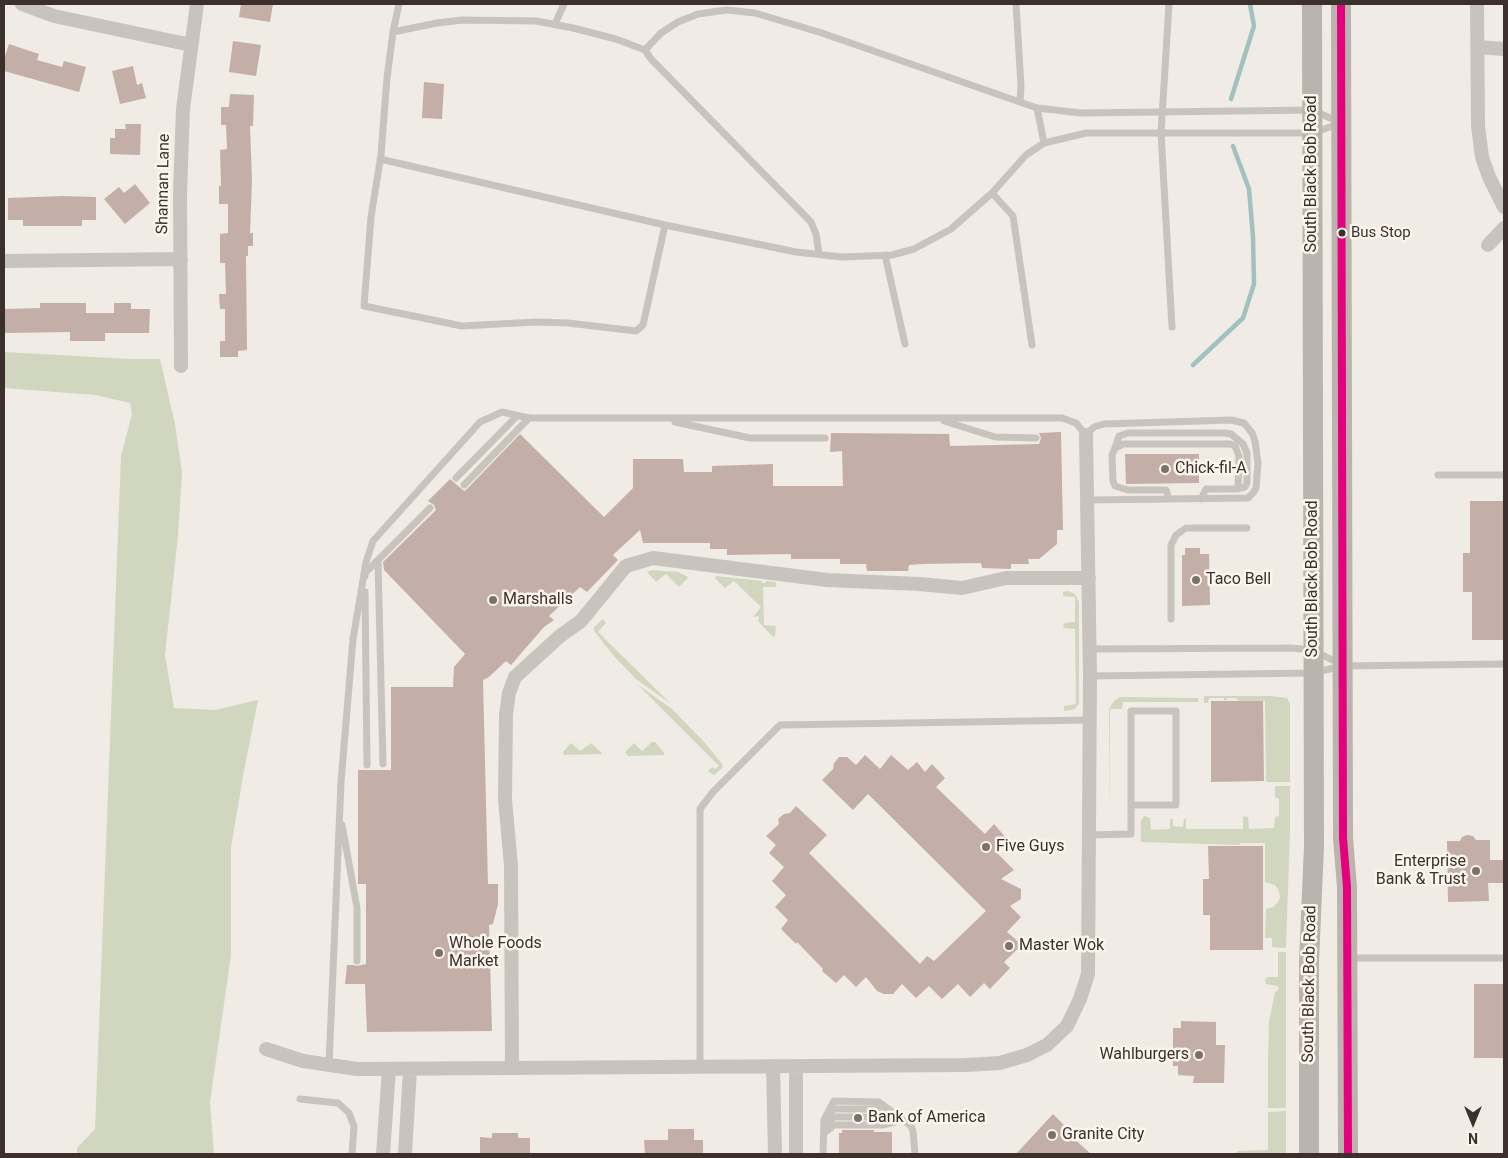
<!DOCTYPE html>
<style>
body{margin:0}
#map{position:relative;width:1508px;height:1158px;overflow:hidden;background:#f0ebe5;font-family:Roboto,sans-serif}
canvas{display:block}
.frame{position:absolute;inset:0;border:5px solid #3b302b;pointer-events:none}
.north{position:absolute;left:1448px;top:1098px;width:50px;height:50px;-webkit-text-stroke:4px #fbf5ee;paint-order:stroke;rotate:180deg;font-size:14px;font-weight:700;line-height:20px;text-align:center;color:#3b302b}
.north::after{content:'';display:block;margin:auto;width:18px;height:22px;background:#3b302b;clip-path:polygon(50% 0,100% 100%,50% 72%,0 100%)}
</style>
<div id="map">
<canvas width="1508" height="1158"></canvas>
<div class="frame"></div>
<div class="north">N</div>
</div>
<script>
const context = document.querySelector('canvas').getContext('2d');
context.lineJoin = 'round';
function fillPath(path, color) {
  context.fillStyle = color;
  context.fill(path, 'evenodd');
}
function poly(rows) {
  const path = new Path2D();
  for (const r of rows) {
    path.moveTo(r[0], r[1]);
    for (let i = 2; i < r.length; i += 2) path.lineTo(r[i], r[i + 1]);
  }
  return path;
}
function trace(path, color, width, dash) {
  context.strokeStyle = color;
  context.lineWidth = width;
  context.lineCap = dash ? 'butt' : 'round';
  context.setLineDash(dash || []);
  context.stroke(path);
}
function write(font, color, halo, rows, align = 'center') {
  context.font = font + ' Roboto,sans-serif';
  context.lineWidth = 5;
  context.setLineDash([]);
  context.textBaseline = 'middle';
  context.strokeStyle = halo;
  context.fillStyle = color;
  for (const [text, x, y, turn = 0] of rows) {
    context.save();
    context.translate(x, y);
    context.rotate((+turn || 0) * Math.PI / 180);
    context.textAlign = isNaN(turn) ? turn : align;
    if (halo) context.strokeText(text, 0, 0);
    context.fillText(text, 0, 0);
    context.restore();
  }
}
fillPath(poly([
 [4,352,130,359,160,359,175,424,182,473,178,536,165,655,174,708,215,710,258,700,244,771,231,847,231,955,210,1102,214,1154,77,1154,77,1148,95,1129,121,456,132,414,130,403,95,395,4,388],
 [653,570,678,572,688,577,687,579,679,587,666,574,656,582,647,572,649,571],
 [716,576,762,581,762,583,765,583,766,581,775,582,777,584,775,587,763,587,764,625,776,626,775,636,773,637,758,621,759,618,758,616,753,617,761,607,734,581,725,588,715,578],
 [1068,591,1075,594,1079,602,1079,703,1075,709,1065,711,1064,710,1064,706,1076,704,1075,629,1064,628,1063,626,1065,623,1075,622,1075,597,1063,596,1063,592],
 [603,619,606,623,598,632,671,704,636,679,613,655,594,631,594,627],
 [637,684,672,709,706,744,722,764,723,767,714,775,708,771,712,767,715,769,719,766],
 [1204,696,1271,696,1287,698,1290,704,1290,782,1266,782,1265,701,1242,701,1237,700,1236,698,1227,698,1227,700,1224,700,1224,698,1209,698,1208,703,1204,703],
 [1120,697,1198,698,1198,702,1123,702,1122,709,1110,709,1109,817,1109,709,1114,701],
 [652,742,655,742,664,753,664,755,628,756,625,752,634,743,642,751],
 [571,743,580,751,591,743,602,753,602,754,564,755,563,752],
 [1275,786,1290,786,1290,829,1286,948,1272,947,1272,938,1265,938,1266,909,1273,907,1278,902,1280,897,1278,889,1275,885,1265,882,1265,843,1240,843,1240,845,1141,842,1141,821,1144,816,1150,818,1151,830,1170,829,1170,819,1173,819,1173,826,1183,827,1184,819,1186,819,1186,829,1243,829,1243,817,1245,816,1248,817,1249,829,1274,828,1275,817,1279,816,1279,799,1275,797],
 [1278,952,1286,952,1286,1108,1268,1108,1268,1058,1269,1022,1275,992,1278,990,1279,988,1277,986,1266,984,1265,980,1267,977,1278,977],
 [1286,1111,1286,1154,1235,1154,1238,1151,1268,1150,1268,1112]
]), '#d1d6bf');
trace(poly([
 [1231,99,1254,26,1250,4],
 [1193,365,1243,318,1254,284,1253,237,1249,189,1233,146]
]), '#a1c2c1', 4.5);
fillPath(poly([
 [241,4,273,4,270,22,239,17],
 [233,41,261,45,256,76,229,72],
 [9,44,39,54,37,60,62,67,64,61,86,67,79,92,4,71,4,59],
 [133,66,137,85,142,83,146,98,120,104,112,71],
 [424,82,444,84,442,119,422,118],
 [230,94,254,95,253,126,250,126,252,180,250,233,253,233,253,246,248,246,248,256,246,256,247,350,238,351,238,357,220,357,220,341,225,341,225,309,220,309,219,294,226,294,225,263,220,263,220,234,228,233,228,204,219,204,219,186,221,186,220,150,227,149,226,125,221,125,221,107,229,107],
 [125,124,141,124,140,155,110,154,110,138,115,138,115,129,126,129],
 [135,184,150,203,125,224,104,199,119,187,124,193],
 [63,196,96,197,96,220,82,220,82,226,23,226,23,220,8,220,8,198],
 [40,303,86,303,86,313,114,313,114,303,131,303,131,309,150,309,149,333,105,333,105,341,70,341,70,332,4,333,4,309,40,308],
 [1061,432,1063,530,1057,530,1057,544,1039,559,1028,559,1029,564,1011,564,1011,569,982,568,981,563,923,564,909,565,908,571,867,571,866,564,840,564,840,559,791,559,791,554,727,555,727,549,710,549,710,543,643,543,640,530,613,555,618,560,587,592,580,587,549,616,554,620,544,627,511,665,506,661,489,677,483,680,488,884,498,884,498,904,493,924,489,925,492,1031,367,1032,365,984,345,984,347,965,353,965,357,966,366,964,366,884,358,884,358,770,391,770,391,687,453,687,454,667,465,654,384,570,383,562,436,510,434,505,428,501,450,479,464,491,467,489,520,434,604,517,633,488,633,459,683,459,684,472,712,472,712,466,773,464,773,486,843,486,842,451,830,452,831,433,949,434,950,446,1039,444,1041,438,1039,433],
 [1125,454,1199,454,1199,483,1126,484],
 [1470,501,1504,501,1504,640,1472,640,1472,592,1463,592,1463,553,1470,553],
 [1185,548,1200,548,1200,554,1209,554,1210,605,1182,606,1182,555,1185,555],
 [1211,701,1263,701,1264,781,1211,782],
 [865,755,880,769,891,755,908,770,917,762,925,772,932,764,945,778,936,787,985,834,994,824,1007,839,994,850,1014,870,1001,879,1021,889,1021,899,1010,906,1021,917,1007,932,1022,945,1004,962,1010,968,990,989,984,983,970,997,958,984,942,999,929,986,916,998,902,984,893,994,884,994,877,991,866,977,856,987,844,975,836,983,822,971,823,969,797,942,796,944,781,929,788,920,775,907,786,895,772,881,784,867,769,853,776,845,766,836,779,824,778,819,784,814,790,813,796,806,827,835,809,853,920,964,927,956,934,961,986,911,868,794,853,810,822,780,833,769,834,763,839,757,847,757,856,765],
 [1467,835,1473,836,1476,840,1490,840,1490,860,1504,860,1504,883,1488,883,1489,901,1448,902,1447,841,1460,841,1462,837],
 [1208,846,1263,846,1263,950,1210,950,1210,915,1203,915,1203,879,1209,879],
 [1474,984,1504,984,1504,1058,1474,1058],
 [1181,1021,1216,1022,1216,1045,1225,1045,1224,1083,1193,1083,1194,1076,1178,1075,1178,1066,1173,1066,1173,1028,1181,1028],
 [1053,1114,1064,1125,1061,1127,1091,1154,1016,1154],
 [668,1129,694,1129,694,1140,703,1140,703,1154,645,1154,644,1140,668,1140],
 [842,1130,874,1130,874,1132,892,1132,892,1154,839,1154,839,1133,842,1133],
 [492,1133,518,1133,518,1138,530,1138,530,1154,480,1154,480,1137,492,1138]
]), '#c3afa7');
trace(poly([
 [399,4,393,32,387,78,381,155,371,217,364,306,462,326,536,322,568,323,636,331,643,325,665,225],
 [1016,4,1021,86,1020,102],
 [1169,4,1161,133,1172,327],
 [555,24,564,4],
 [393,32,437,23,462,20,536,21,573,28,616,39,645,50,651,59,811,222,816,234,819,254],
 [645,50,661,33,678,22,698,14,727,10,755,13,822,33,1037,108,1081,113,1312,110,1339,122],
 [1037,108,1044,143],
 [380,159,665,225,796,252,842,257,892,255,914,249,951,229,992,193,1026,155,1044,143,1086,133,1312,133,1339,124],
 [992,193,1013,216,1032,345],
 [885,255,905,344],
 [944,421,995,437,1036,438],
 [675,422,750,438,825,438],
 [1115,448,1119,436,1128,433,1225,433,1231,434,1243,444,1247,453,1247,483,1245,487,1237,489],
 [1438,475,1504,475],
 [456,478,517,416],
 [464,485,529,418],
 [1169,499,1166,490,1128,490,1115,486,1113,481,1112,455,1115,448,1123,444,1230,444,1235,446,1239,456,1238,488,1237,489,1206,489,1201,499],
 [378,561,383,764],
 [365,576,365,573,430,508],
 [365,592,367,765],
 [1171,619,1171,545,1176,535,1186,528,1247,528],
 [1090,649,1291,648,1313,650,1340,664],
 [1090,676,1313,673,1342,666,1504,664],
 [342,825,357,908,357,961],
 [1089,835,1131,834,1131,711,1176,711,1176,805,1131,805],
 [1350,958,1504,958],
 [329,1065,341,782,353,639,366,562,373,541,480,422,502,412,529,418,1062,418,1076,423,1086,435,1094,427,1104,424,1231,420,1244,423,1252,433,1255,441,1258,463,1256,488,1253,493,1248,498,1087,500],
 [700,1067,700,809,713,792,780,725,1090,720],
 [300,1099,338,1103,349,1113,354,1126,352,1154],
 [824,1120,834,1101,879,1102,911,1126,913,1131,915,1154],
 [828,1130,834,1125,883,1125,898,1121],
 [825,1132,833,1117,881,1117,900,1120],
 [823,1154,824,1120,834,1109,879,1109,887,1112]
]), '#c9c3be', 7);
trace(poly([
 [22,4,54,16,191,45],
 [1477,4,1478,126,1482,157,1489,177,1504,207],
 [1478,47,1504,49],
 [1488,245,1504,228],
 [4,261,181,259],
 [181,366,180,193,183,109,197,4],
 [266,1049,303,1061,357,1069,966,1065,1000,1063,1027,1055,1047,1045,1067,1026,1080,999,1088,974,1090,676,1086,435],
 [773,1066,775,1154],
 [512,1068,511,866,505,799,506,714,509,693,515,677,560,636,581,621,626,566,653,558,827,580,919,584,962,588,1006,578,1089,578],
 [383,1154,389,1069],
 [405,1154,410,1069],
 [796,1154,796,1066]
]), '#c9c3be', 14);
trace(poly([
 [1341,4,1343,838,1347,887,1348,1154],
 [1309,1154,1309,962,1314,846,1312,4]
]), '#bab3ae', 20);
trace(poly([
 [1341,4,1343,838,1347,887,1348,1154]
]), '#e5007d', 8);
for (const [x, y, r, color] of [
 [1342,233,4.5,"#3b302b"],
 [1165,469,5,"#7a716c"],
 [1196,580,5,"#7a716c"],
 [493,600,5,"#7a716c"],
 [986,847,5,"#7a716c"],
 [1476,871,5,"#7a716c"],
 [1009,946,5,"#7a716c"],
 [439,953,5,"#7a716c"],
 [1199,1055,5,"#7a716c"],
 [858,1118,5,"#7a716c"],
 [1052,1135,5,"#7a716c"]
]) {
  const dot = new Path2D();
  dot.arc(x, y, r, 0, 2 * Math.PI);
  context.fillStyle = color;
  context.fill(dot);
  trace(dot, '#fbf5ee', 2);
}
write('15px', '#3b302b', '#fbf5ee', [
 ["Bus Stop",1351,233]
], 'left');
write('16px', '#3b302b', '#fbf5ee', [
 ["South Black Bob Road",1312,174,-90],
 ["Shannan Lane",164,184,-89],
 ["South Black Bob Road",1313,579,-90],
 ["South Black Bob Road",1310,984,-89]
]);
write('16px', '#3b302b', '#fbf5ee', [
 ["Chick-fil-A",1175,469],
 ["Taco Bell",1206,580],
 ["Marshalls",503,600],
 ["Five Guys",996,847],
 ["Enterprise",1466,862,"right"],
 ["Bank & Trust",1466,880,"right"],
 ["Whole Foods",449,944],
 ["Market",449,962],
 ["Master Wok",1019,946],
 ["Wahlburgers",1189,1055,"right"],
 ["Bank of America",868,1118],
 ["Granite City",1062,1135]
], 'left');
</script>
